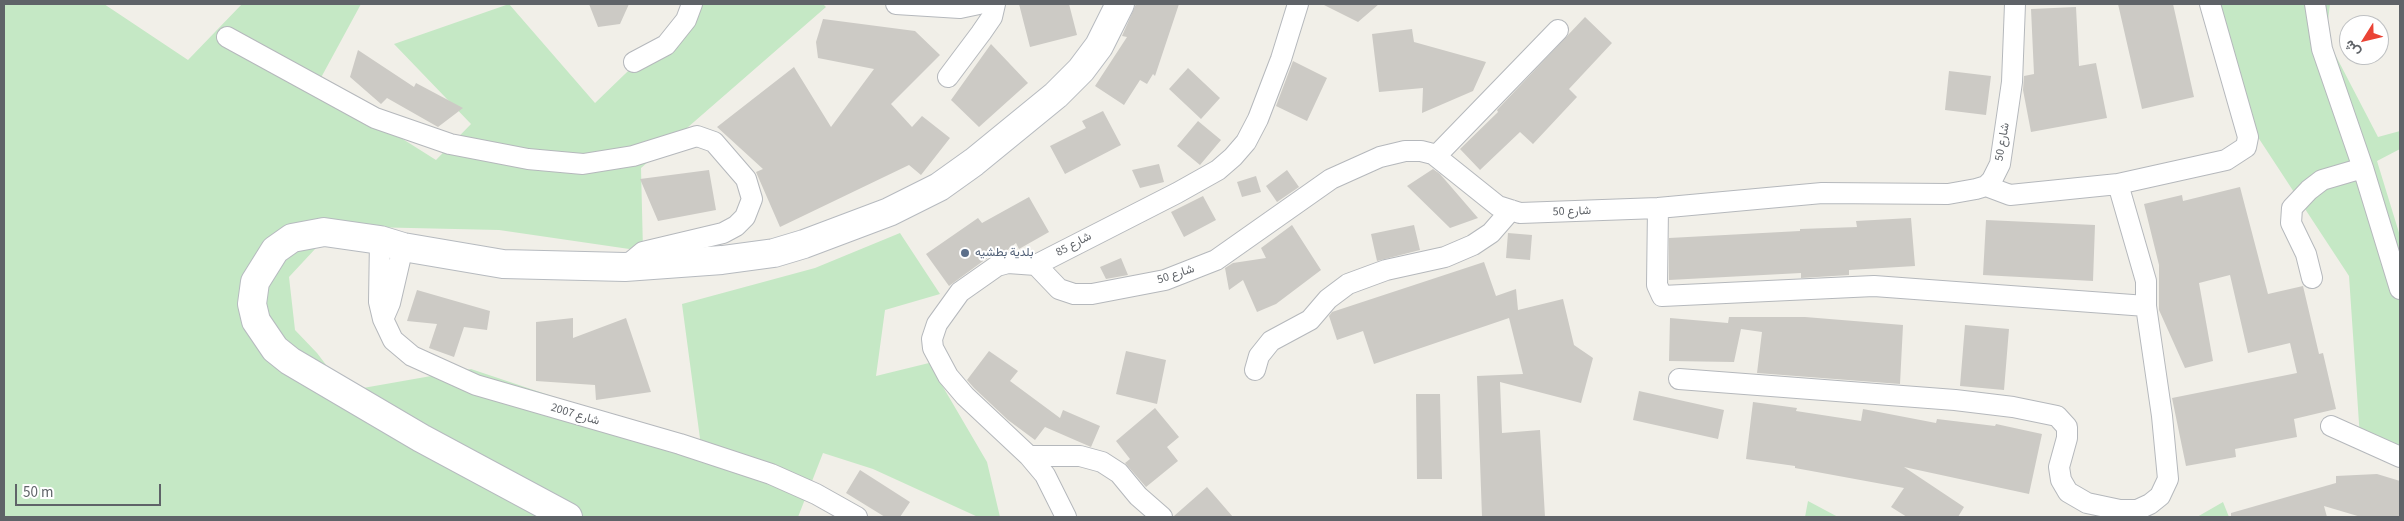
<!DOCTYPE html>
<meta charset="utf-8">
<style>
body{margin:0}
#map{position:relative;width:2404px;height:521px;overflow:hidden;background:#f1efe8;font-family:"Source Sans 3",Vazirmatn,sans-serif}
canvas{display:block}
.frame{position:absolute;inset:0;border:5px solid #5f6368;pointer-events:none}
.north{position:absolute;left:2339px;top:15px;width:50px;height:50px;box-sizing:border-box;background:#fff;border:1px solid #bfc1c3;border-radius:50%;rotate:234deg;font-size:14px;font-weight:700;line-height:20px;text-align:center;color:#5f6368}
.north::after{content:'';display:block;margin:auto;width:18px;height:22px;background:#ea4335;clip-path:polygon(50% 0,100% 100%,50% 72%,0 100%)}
.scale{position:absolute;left:15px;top:484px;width:146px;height:22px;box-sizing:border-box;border:2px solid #5f6368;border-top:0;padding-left:6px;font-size:15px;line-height:18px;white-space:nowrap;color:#5f6368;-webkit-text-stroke:4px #fff;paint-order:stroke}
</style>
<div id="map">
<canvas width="2404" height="521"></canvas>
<div class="frame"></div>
<div class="north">ش</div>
<div class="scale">50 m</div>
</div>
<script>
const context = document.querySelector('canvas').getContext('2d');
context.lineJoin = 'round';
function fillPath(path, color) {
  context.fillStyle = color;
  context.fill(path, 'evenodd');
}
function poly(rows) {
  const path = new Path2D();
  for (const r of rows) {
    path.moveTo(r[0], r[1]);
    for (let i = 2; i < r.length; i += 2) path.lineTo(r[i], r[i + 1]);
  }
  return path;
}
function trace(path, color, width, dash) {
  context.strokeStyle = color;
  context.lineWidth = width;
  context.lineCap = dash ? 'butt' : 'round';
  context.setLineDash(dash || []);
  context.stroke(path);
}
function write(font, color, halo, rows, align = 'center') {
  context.font = font + ' "Source Sans 3",Vazirmatn,sans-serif';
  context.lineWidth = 4;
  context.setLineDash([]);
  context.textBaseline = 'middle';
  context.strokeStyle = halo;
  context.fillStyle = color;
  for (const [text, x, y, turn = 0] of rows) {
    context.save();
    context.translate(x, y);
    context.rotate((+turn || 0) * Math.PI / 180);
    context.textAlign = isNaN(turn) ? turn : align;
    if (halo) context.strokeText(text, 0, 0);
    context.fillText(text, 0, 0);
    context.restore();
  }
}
fillPath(poly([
 [4,4,104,4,188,60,242,4,361,4,317,85,436,160,471,124,394,44,509,4,595,103,685,16,682,4,823,4,826,7,641,168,643,251,499,230,367,227,316,248,289,277,295,330,317,353,346,391,471,369,701,446,682,304,815,268,900,233,940,294,885,310,876,376,929,363,987,462,1000,517,978,517,873,469,823,453,798,517,4,517],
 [2216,4,2330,4,2326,37,2378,137,2400,131,2400,149,2377,161,2400,236,2400,451,2360,438,2349,276,2250,125],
 [1808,501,1838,517,1805,517],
 [2223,502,2229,517,2197,517]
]), '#c5e8c5');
fillPath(poly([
 [589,4,629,4,620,24,598,27],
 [1019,4,1069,4,1077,35,1030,47],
 [1136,4,1179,4,1155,76,1153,74,1147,84,1140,80,1124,105,1095,86,1127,37,1122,36],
 [1322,4,1379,4,1358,22],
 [2118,4,2173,4,2194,97,2142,109],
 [2076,7,2079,66,2096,63,2107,118,2031,132,2023,90,2024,76,2034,74,2031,9],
 [1585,17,1612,43,1569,89,1577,97,1533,144,1520,132,1480,170,1460,149,1498,112,1497,110],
 [823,19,915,31,940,55,891,104,912,127,922,116,950,138,921,175,909,165,780,227,756,172,763,169,717,127,794,67,831,127,874,69,818,58,816,42],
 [1412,29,1414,42,1486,62,1473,91,1422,113,1423,88,1379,92,1372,34],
 [991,44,1028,83,979,127,951,100],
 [358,50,414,87,416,83,463,108,438,127,387,98,381,104,350,77],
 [1293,61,1327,78,1307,121,1276,106],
 [1188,68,1220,98,1201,119,1169,89],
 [1949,71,1991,76,1986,115,1945,110],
 [1103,111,1121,145,1065,174,1050,146,1086,128,1082,121],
 [1198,121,1221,140,1200,165,1177,146],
 [1159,164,1164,182,1140,188,1132,170],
 [1433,169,1440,174,1478,218,1450,228,1407,186],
 [709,170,716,210,658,221,640,179],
 [1287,170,1299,187,1277,202,1266,186],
 [1256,176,1261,192,1242,197,1237,182],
 [2240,187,2268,294,2303,286,2319,354,2323,353,2336,409,2294,419,2297,437,2235,449,2236,457,2186,466,2172,398,2297,373,2290,343,2248,353,2230,275,2199,283,2213,361,2185,368,2159,310,2159,265,2144,204,2182,195,2183,201],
 [1203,196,1216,220,1184,237,1171,212],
 [1029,197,1049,232,1019,249,1016,243,1005,252,990,256,949,286,926,254,978,218,982,223],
 [1911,218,1915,266,1849,270,1849,275,1801,278,1801,273,1669,280,1669,238,1800,231,1800,229,1857,227,1856,221],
 [1986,220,2095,225,2093,281,1983,275],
 [1292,225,1321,270,1276,304,1257,312,1243,280,1229,290,1225,268,1233,263,1266,258,1261,248],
 [1414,225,1420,250,1377,261,1371,234],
 [1508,233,1532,235,1530,260,1506,258],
 [1121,258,1128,275,1106,279,1100,267],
 [1484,262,1496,296,1516,289,1518,310,1563,299,1574,345,1593,358,1581,403,1500,382,1502,433,1540,430,1545,517,1482,517,1477,376,1523,374,1509,318,1374,364,1363,331,1337,340,1329,316,1332,312],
 [417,290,490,311,487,330,464,327,454,357,429,348,437,324,407,321],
 [1729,317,1805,317,1903,325,1900,384,1757,373,1762,332,1741,329,1734,362,1669,361,1670,318,1728,323],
 [573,318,573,338,626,318,651,392,596,400,595,385,536,381,536,322],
 [1965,325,2009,329,2004,390,1960,386],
 [989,351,1018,371,1010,381,1060,418,1063,410,1100,426,1091,447,1045,427,1035,440,1008,420,974,388,967,380],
 [1126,351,1166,360,1157,404,1116,394],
 [1639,391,1724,410,1718,439,1633,420],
 [1416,394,1440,394,1442,479,1417,479],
 [1753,402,1797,408,1796,411,1861,421,1863,409,1936,423,1937,419,1995,426,1996,424,2042,434,2029,494,1904,467,1964,507,1958,517,1907,517,1891,507,1904,488,1795,468,1795,466,1746,459],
 [1155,408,1179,437,1167,447,1178,461,1146,487,1125,463,1130,459,1116,441],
 [860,470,910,502,900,517,885,517,846,493],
 [2377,474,2400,481,2400,517,2361,517,2324,506,2327,517,2231,517,2231,513,2336,483,2336,476],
 [1207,487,1233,517,1174,517,1174,516]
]), '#cccac5');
const minor = poly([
 [896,4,960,8,979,4],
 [2315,4,2322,49,2363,168,2400,289],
 [227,37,375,118,450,144,528,159,583,164,633,156,697,136,714,142,746,179,752,199,745,217,736,226,723,233,643,252,625,267],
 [634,62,666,45,686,20,692,4],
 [948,77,981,33,992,17,995,4],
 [1436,156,1558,30],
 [2118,184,2226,160,2246,147,2248,137,2210,4],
 [1658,208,1657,285,1662,296,1874,286,2146,306],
 [380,240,379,302,383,319,393,340,412,356,476,385,680,444,771,474,816,494,857,517],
 [1036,265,1059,289,1074,294,1092,294,1165,280,1216,260,1331,179,1380,157,1405,151,1421,151,1433,154,1498,206,1520,213,1658,208,1822,193,1948,194,1976,189,1986,186,1992,180,2000,164,2012,82,2015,4],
 [2312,278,2306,254,2291,223,2292,208,2309,190,2322,180,2363,168],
 [384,317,390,303,403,247],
 [1255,370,1259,356,1271,341,1310,320,1328,299,1348,284,1386,270,1445,257,1473,245,1491,233,1511,210],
 [1679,379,1955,400,2013,407,2057,416,2067,427,2067,438,2059,467,2061,480,2068,492,2087,503,2120,510,2137,510,2150,504,2160,496,2168,479,2162,416,2146,306,2146,281,2118,184,2010,195,1986,186],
 [2331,426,2400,457],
 [1029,456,1080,456,1102,462,1119,473,1138,496,1162,517],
 [1066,517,1045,475,1029,456,965,396,948,376,933,348,932,339,937,324,960,292,997,266,1008,263,1036,265,1177,193,1218,170,1233,157,1246,142,1258,119,1281,59,1298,4]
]);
const secondary = poly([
 [568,517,421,438,290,361,275,349,256,321,252,304,255,282,275,250,292,238,324,232,380,240,403,247,503,264,625,267,722,260,774,253,804,244,889,212,939,187,974,162,1056,95,1081,70,1099,46,1120,4]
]);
trace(minor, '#b5b8bc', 22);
trace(secondary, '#b6babf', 30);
trace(minor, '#fff', 20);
trace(secondary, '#fff', 28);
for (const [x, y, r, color] of [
 [965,253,5,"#5c6f8a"]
]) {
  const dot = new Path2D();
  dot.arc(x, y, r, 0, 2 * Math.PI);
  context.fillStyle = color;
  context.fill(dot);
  trace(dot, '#fff', 2);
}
write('12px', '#5f6368', '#fff', [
 ["شارع 50",2003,142,-80],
 ["شارع 50",1572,212,-2],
 ["شارع 85",1074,245,-28],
 ["شارع 50",1176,275,-18],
 ["شارع 2007",575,415,17]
]);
write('12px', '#4e5e75', '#fff', [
 ["بلدية بطشيه",975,253]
], 'left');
</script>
